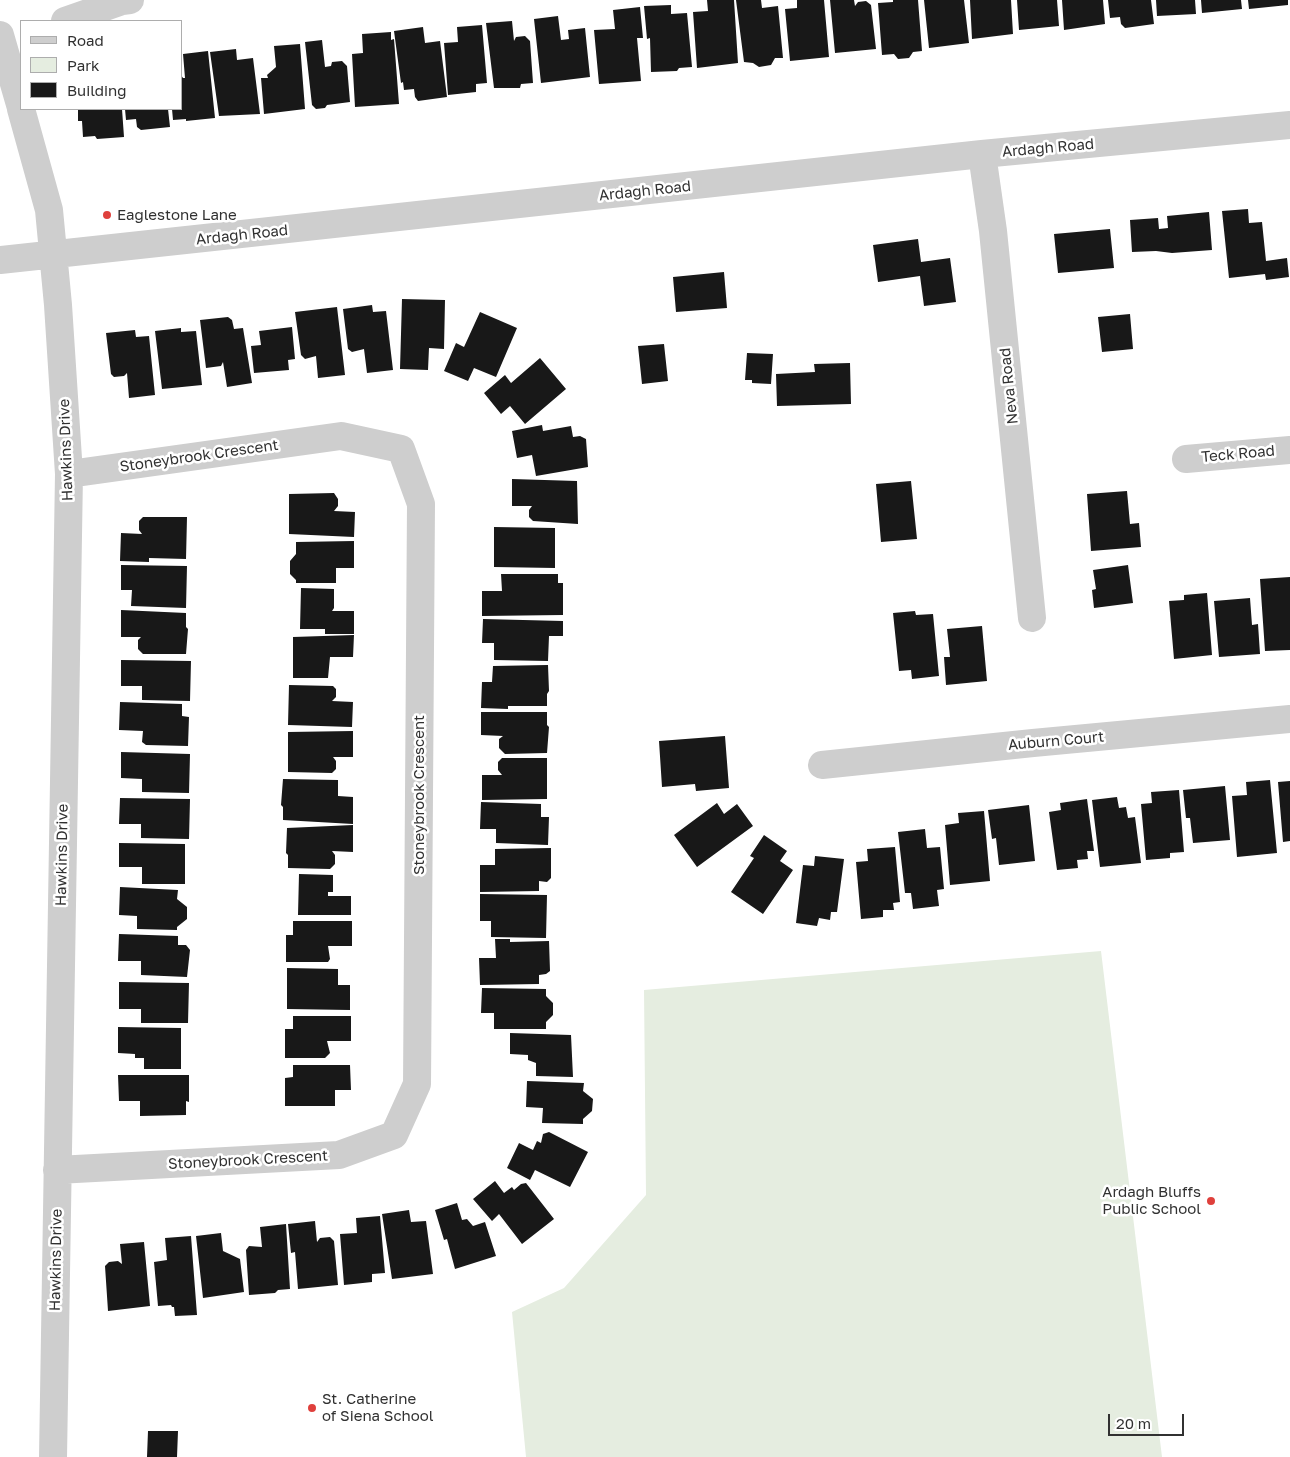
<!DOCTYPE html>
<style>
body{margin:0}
#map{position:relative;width:1290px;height:1457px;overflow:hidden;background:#fff;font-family:"Golos Text",sans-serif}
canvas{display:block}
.legend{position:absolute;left:20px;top:20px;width:162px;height:90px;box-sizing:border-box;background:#fff;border:1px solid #adadad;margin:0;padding:6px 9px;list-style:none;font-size:15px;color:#313131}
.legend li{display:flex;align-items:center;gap:10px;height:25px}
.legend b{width:25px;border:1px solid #adadad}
.scale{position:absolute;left:1108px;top:1414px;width:76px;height:22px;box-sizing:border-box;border:2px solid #313131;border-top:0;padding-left:6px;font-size:15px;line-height:18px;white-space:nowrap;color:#313131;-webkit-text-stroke:4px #fff;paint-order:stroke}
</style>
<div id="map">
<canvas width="1290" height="1457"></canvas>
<ul class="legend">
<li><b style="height:6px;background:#cecece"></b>Road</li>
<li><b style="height:14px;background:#e5ede0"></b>Park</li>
<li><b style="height:14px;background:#181818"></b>Building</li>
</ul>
<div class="scale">20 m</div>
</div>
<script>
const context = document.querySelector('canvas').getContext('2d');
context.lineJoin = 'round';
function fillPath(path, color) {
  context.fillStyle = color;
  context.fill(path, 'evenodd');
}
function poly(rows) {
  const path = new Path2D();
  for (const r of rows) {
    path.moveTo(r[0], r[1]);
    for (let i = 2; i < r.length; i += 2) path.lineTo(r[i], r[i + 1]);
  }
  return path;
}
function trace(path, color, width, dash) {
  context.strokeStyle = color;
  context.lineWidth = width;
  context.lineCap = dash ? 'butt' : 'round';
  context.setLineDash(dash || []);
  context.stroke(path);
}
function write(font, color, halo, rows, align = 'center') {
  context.font = font + ' "Golos Text",sans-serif';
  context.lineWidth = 5;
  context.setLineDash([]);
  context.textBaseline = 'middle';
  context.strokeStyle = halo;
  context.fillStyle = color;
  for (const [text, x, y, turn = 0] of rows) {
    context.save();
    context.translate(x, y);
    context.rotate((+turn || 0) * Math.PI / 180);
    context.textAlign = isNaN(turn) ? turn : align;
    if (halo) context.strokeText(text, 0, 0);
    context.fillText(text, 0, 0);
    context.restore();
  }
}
fillPath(poly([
 [1101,951,1162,1457,526,1457,512,1312,564,1288,646,1195,644,990]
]), '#e5ede0');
fillPath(poly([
 [707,0,734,0,738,63,697,68,693,12,708,11],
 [736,0,761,0,762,8,778,6,783,58,775,58,771,65,759,67,753,63,744,62],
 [797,0,824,0,829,57,790,61,785,9,797,8],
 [830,0,854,0,855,6,858,2,866,1,871,5,876,49,835,53],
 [893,0,918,0,922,51,913,52,909,58,898,59,894,54,882,55,878,3,893,2],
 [924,0,964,0,969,43,929,48],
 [970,0,1011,0,1013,34,972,39],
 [1017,0,1057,0,1059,26,1019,30],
 [1062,0,1103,0,1105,24,1064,30],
 [1108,0,1151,0,1154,24,1125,28,1121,24,1120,17,1110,18],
 [1156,0,1195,0,1196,14,1157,16],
 [1201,0,1241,0,1242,9,1202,13],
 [1248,0,1288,0,1288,5,1249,9],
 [671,5,671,14,687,13,692,67,679,68,677,71,651,72,650,38,647,39,644,6],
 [640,7,643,38,637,38,641,81,599,84,594,30,615,29,613,10],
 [558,16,561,40,569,39,568,30,585,28,590,77,541,83,534,19],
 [512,21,514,41,516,37,525,36,530,41,533,83,521,84,520,88,494,88,486,23],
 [482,25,487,83,476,84,476,92,448,95,444,43,458,42,457,27],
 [423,27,425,43,440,41,447,97,418,101,415,97,414,89,404,90,403,82,401,83,394,31],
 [391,32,391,40,394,39,399,104,355,107,352,54,363,53,362,34],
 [322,40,325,67,331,66,332,62,342,61,347,66,350,102,327,105,325,108,316,109,312,105,305,42],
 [300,44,305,109,264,114,261,78,268,78,267,75,276,67,274,46],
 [236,49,237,60,253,58,260,114,219,116,210,52],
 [208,51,215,118,186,121,186,119,173,120,172,109,181,109,181,75,183,78,185,78,183,54],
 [78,109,122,109,124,137,97,139,95,136,83,137,82,121,78,121],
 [125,109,168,109,170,127,141,130,137,127,136,119,126,120],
 [1248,209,1249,223,1262,222,1266,261,1287,258,1289,277,1266,280,1265,274,1229,278,1222,211],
 [1209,212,1212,250,1172,253,1156,251,1132,252,1130,220,1158,218,1159,229,1168,228,1167,216],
 [1110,229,1114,268,1058,273,1054,234],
 [918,239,921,262,950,258,956,302,924,306,920,276,878,282,873,245],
 [724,272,727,308,676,312,673,277],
 [402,299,445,300,444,349,429,348,428,370,400,369],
 [372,305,373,312,386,311,393,370,367,373,364,349,352,352,348,349,343,309],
 [337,307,345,375,318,378,316,356,305,359,301,355,295,312],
 [480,312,517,328,496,377,474,368,468,381,444,371,456,343,464,347],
 [1130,314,1133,349,1102,352,1098,317],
 [228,317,232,320,234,329,243,328,252,383,227,387,223,362,221,366,206,368,200,320],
 [292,327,295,359,288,360,289,370,254,373,251,346,261,345,259,331],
 [181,328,181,332,196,331,202,385,162,389,155,331],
 [135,330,136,337,149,336,155,395,129,398,127,373,124,376,114,377,111,374,106,333],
 [664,344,668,381,642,384,638,346],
 [747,353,773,354,771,384,752,383,752,380,745,380],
 [540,358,566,389,525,424,510,406,501,414,484,393,505,375,511,383],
 [850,363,851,404,777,406,776,374,815,372,814,364],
 [542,425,543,431,571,426,573,437,580,436,586,439,588,467,536,476,532,455,517,458,512,431],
 [512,479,577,481,578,524,533,521,529,517,529,510,532,506,512,506],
 [911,481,917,539,881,542,876,484],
 [1127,491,1130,524,1139,523,1141,547,1091,551,1087,494],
 [334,493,338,499,338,506,334,511,355,512,354,537,289,534,289,494],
 [143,517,187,517,186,559,149,558,149,562,120,561,121,533,142,534,139,530,139,521],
 [494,527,555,528,555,568,494,567],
 [354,541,354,568,336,568,336,583,296,583,296,580,290,574,290,561,296,554,296,542],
 [121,565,187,566,186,608,131,606,132,590,121,590],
 [1128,565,1133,603,1094,608,1092,590,1096,589,1093,570],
 [501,574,558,574,558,583,563,583,563,615,482,616,482,591,502,591],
 [1290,577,1290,650,1265,651,1260,579],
 [301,588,334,589,334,608,332,611,354,611,354,634,325,634,325,629,300,629],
 [1207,593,1212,655,1174,659,1169,601,1184,600,1184,595],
 [1250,598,1252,625,1258,624,1260,654,1219,657,1214,601],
 [121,610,186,613,186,627,188,629,186,654,143,654,138,649,138,640,141,637,121,637],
 [915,611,916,615,933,614,939,676,912,679,911,670,899,671,893,613],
 [483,619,563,621,563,636,549,636,548,661,494,660,494,643,482,643],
 [982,626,987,681,946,685,944,657,950,657,947,629],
 [354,635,353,657,330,657,328,678,293,678,293,637],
 [121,660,191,661,190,701,142,700,142,686,121,686],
 [548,665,549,691,547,694,547,706,508,706,508,709,481,708,482,682,492,682,493,666],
 [289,685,333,686,336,689,336,697,332,701,353,702,352,727,288,725],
 [120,702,182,704,182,716,189,717,188,746,146,745,142,742,143,731,119,730],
 [481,712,547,712,547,725,549,727,547,753,505,754,499,748,499,739,503,736,481,735],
 [353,731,353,757,333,757,336,761,336,769,332,773,288,772,288,732],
 [725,736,729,788,696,791,695,784,662,787,659,741],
 [121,752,190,754,189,793,142,792,142,779,121,778],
 [502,758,547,758,547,799,482,800,482,775,502,775,498,770,498,762],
 [283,779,338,780,338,796,353,797,353,824,283,820,283,807,281,805],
 [1270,780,1277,853,1237,857,1232,796,1247,795,1246,782],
 [1290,781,1290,841,1283,842,1278,782],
 [1225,786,1230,840,1193,843,1190,818,1186,818,1183,790],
 [1179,790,1184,852,1170,853,1170,858,1146,860,1141,804,1152,803,1151,792],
 [1117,797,1119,808,1126,807,1128,818,1135,817,1141,863,1100,867,1092,800],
 [120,798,190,799,189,839,141,838,141,824,119,824],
 [1087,799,1094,851,1087,851,1088,859,1077,860,1078,868,1057,870,1049,812,1061,810,1060,803],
 [481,802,541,804,541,817,549,817,548,845,496,843,496,829,480,829],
 [717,803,724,814,737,804,753,826,697,867,674,835],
 [1029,805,1035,861,999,865,996,838,992,839,988,810],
 [984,811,990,881,950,885,945,825,959,823,958,813],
 [353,825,353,852,332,851,335,855,335,864,330,869,288,868,288,855,286,853,287,828],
 [925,829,927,848,940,847,944,889,937,890,939,906,913,909,911,893,905,893,898,832],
 [764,835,787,851,780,861,793,870,763,914,731,892,754,858,750,856],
 [119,843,185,844,185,884,142,884,142,867,119,867],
 [895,847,900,902,893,903,894,910,883,910,883,917,861,919,856,862,868,861,867,849],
 [551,848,551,878,547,882,539,881,539,891,480,892,480,865,495,865,495,849],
 [815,856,844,859,837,912,831,912,830,920,819,918,817,926,796,923,803,865,814,866],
 [299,874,333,875,333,892,328,892,328,896,351,896,351,915,298,915],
 [120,887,178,890,177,899,187,907,187,919,177,927,177,930,137,929,137,916,119,915],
 [480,894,547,895,546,938,491,937,491,921,480,921],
 [293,921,352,921,352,946,328,946,330,959,328,962,286,962,286,935,293,935],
 [119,934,178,936,178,945,186,945,190,950,187,977,141,975,141,961,118,961],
 [495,939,510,939,510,942,549,941,550,971,546,974,539,975,539,984,480,985,479,958,496,958],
 [287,968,338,969,338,985,350,985,350,1010,287,1009],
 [119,982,189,983,188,1023,141,1023,141,1009,119,1009],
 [482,988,546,989,546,996,553,1003,553,1015,546,1022,546,1029,494,1029,494,1013,481,1013],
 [293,1016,351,1016,351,1041,327,1041,330,1053,325,1058,285,1058,285,1029,293,1029],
 [118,1027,181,1028,181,1069,144,1069,144,1058,135,1058,135,1054,118,1053],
 [510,1033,571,1035,573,1077,536,1076,536,1063,528,1060,528,1055,510,1054],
 [293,1065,350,1065,351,1090,335,1090,335,1106,285,1106,285,1078,293,1077],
 [118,1075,189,1075,189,1102,186,1101,186,1115,140,1116,140,1101,119,1101],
 [527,1081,584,1083,583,1091,593,1099,592,1111,583,1119,583,1124,542,1123,543,1108,526,1107],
 [549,1132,588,1152,570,1187,535,1170,530,1180,507,1168,519,1143,533,1150,537,1141,541,1143,543,1134],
 [495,1181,504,1193,512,1187,514,1190,521,1184,526,1183,554,1219,522,1244,499,1214,492,1221,473,1199],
 [457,1203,462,1220,467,1219,473,1226,485,1222,496,1256,455,1269,447,1239,444,1240,435,1210],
 [409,1210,411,1222,426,1221,433,1274,392,1279,382,1214],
 [380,1216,385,1273,372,1274,372,1282,344,1285,340,1234,357,1233,356,1218],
 [315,1221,317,1242,320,1238,330,1237,334,1241,338,1285,298,1289,295,1252,291,1253,288,1224],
 [286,1224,290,1289,278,1290,275,1293,249,1295,246,1250,249,1246,262,1247,260,1227],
 [221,1233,223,1251,240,1259,244,1292,203,1298,196,1236],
 [191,1236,197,1315,175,1316,174,1307,172,1307,171,1305,158,1306,154,1262,167,1260,165,1238],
 [144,1242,150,1306,108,1311,105,1266,109,1262,118,1261,122,1264,120,1244],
 [148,1431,178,1431,177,1457,147,1457]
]), '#181818');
trace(poly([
 [65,21,122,1,130,0],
 [0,35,21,108],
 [21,109,49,210,58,305,69,474,53,1457],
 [982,154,993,231,1032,618],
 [0,260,982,154,1290,125],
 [1186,459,1290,450],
 [822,765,1033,743,1290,719],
 [57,1170,339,1155,394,1135,417,1084,421,504,401,449,341,436,69,474]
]), '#cecece', 28);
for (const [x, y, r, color] of [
 [107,215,5,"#df403c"],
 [1211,1201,5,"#df403c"],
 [312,1408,5,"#df403c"]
]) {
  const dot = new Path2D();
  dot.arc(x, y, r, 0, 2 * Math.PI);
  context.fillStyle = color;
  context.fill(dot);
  trace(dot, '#fff', 2);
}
write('15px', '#313131', '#fff', [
 ["Ardagh Road",1048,148,-5],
 ["Ardagh Road",645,191,-6],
 ["Ardagh Road",242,235,-6],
 ["Neva Road",1009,386,-96],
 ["Hawkins Drive",66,450,-92],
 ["Teck Road",1238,454,-5],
 ["Stoneybrook Crescent",199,456,-8],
 ["Auburn Court",1056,741,-5],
 ["Stoneybrook Crescent",419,795,-90],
 ["Hawkins Drive",62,855,-89],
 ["Stoneybrook Crescent",248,1160,-3],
 ["Hawkins Drive",56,1260,-89]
]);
write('15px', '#313131', '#fff', [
 ["Eaglestone Lane",117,215],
 ["Ardagh Bluffs",1201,1192,"right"],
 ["Public School",1201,1209,"right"],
 ["St. Catherine",322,1399],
 ["of Siena School",322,1416]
], 'left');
</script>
